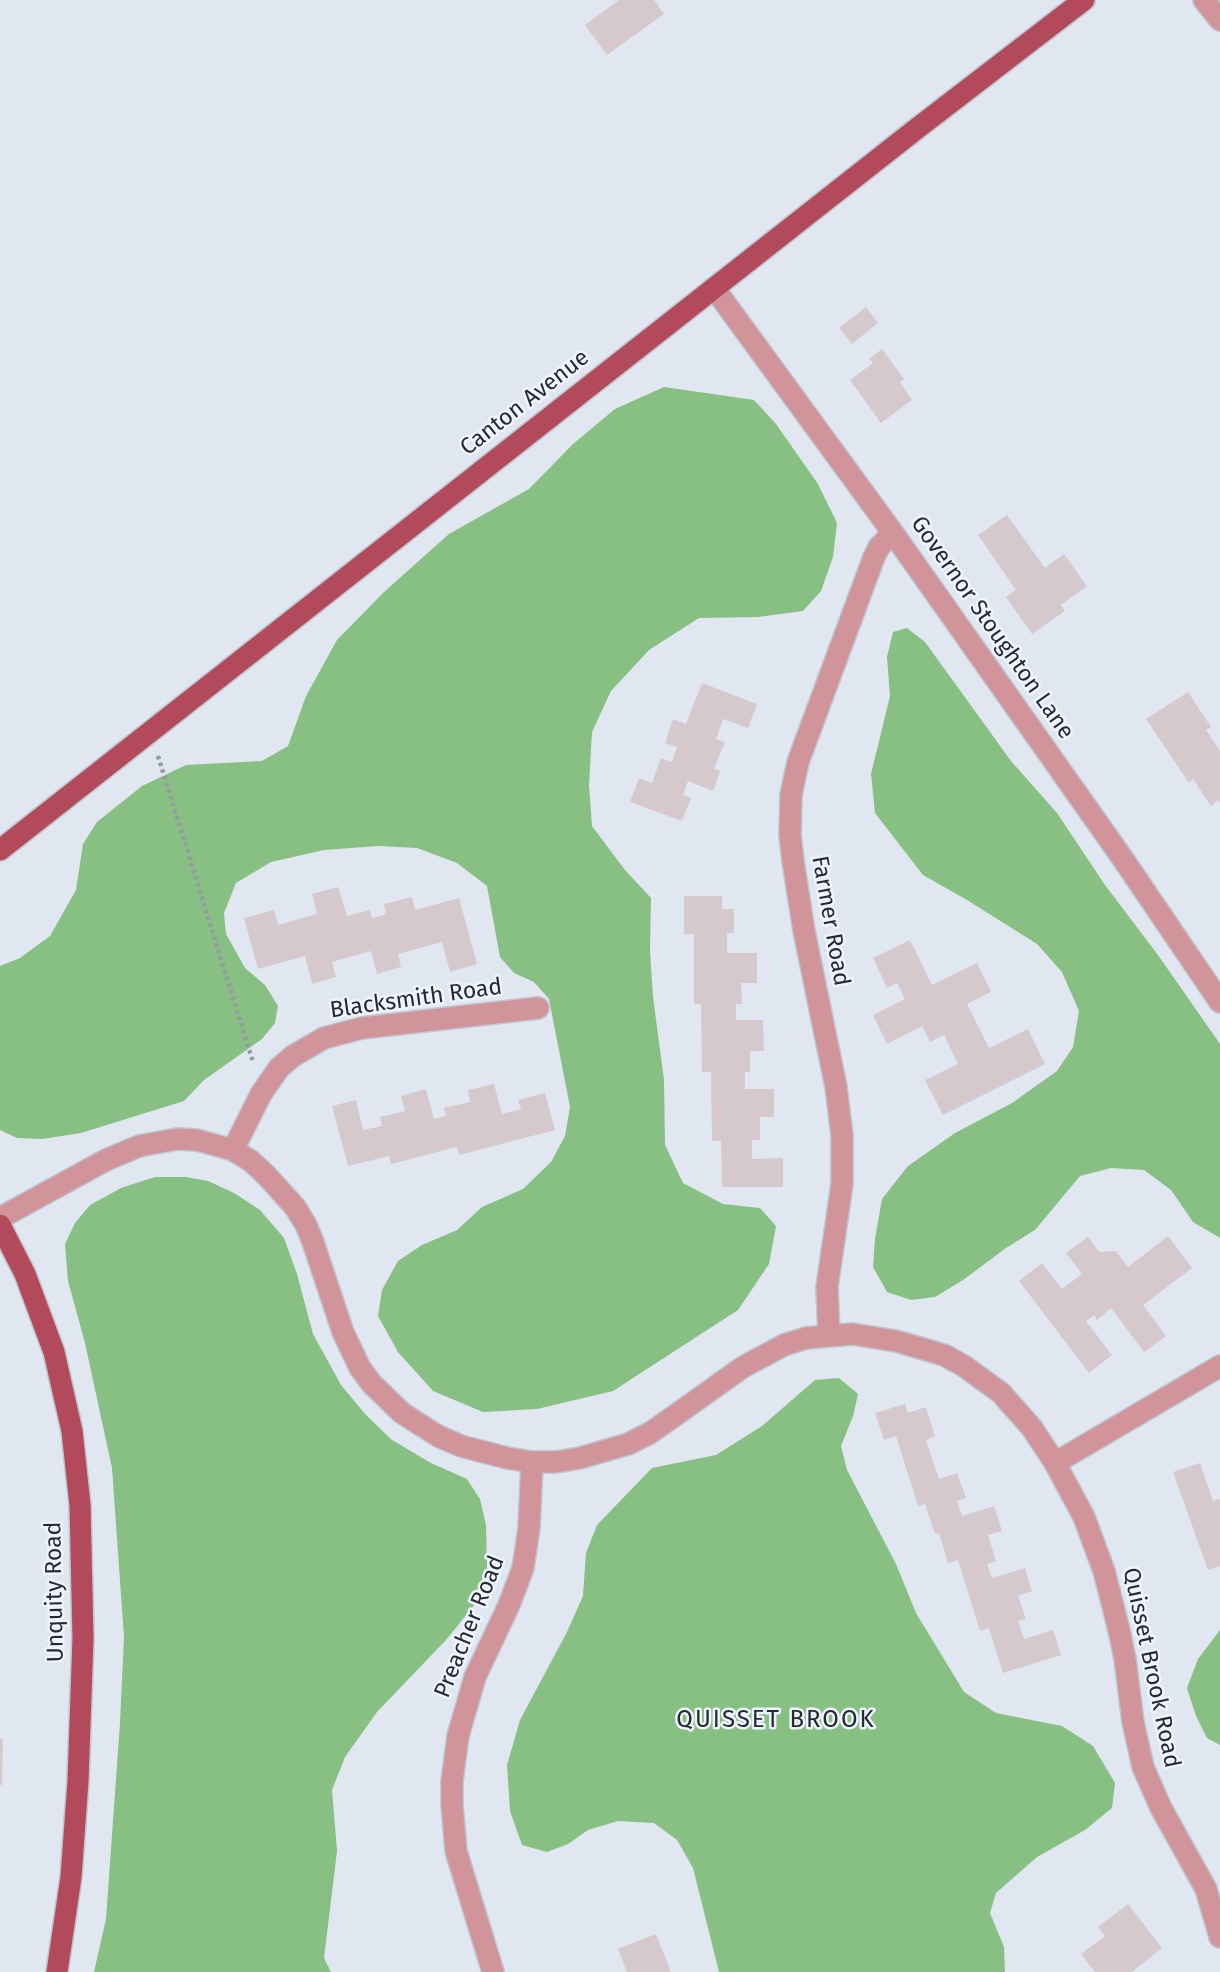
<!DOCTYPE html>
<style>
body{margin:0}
canvas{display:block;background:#e0e7f0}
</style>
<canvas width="1220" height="1972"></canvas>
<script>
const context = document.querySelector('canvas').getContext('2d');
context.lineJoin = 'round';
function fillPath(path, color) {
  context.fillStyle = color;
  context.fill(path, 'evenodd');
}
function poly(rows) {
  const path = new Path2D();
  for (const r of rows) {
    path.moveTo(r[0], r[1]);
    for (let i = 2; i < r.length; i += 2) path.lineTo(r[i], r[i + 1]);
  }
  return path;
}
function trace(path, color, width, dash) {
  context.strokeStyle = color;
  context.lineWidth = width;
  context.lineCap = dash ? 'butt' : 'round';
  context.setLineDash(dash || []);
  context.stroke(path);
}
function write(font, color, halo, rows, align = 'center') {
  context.font = font + ' "Fira Sans",sans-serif';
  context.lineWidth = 5;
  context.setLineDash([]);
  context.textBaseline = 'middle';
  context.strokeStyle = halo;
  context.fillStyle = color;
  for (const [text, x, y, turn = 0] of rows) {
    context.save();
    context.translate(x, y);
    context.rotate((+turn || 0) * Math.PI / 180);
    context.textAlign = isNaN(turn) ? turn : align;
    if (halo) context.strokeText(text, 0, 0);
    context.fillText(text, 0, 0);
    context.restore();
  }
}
fillPath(poly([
 [664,387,754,400,776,424,818,484,837,523,833,557,821,591,803,611,758,617,699,618,649,650,611,691,592,732,589,785,592,826,625,870,651,898,650,951,653,997,664,1080,665,1145,683,1183,723,1204,760,1208,776,1226,769,1264,738,1310,613,1391,537,1409,483,1412,433,1391,398,1352,378,1316,382,1290,398,1261,422,1245,457,1230,482,1207,523,1189,551,1162,565,1136,570,1107,549,999,534,982,514,973,500,957,487,886,457,863,417,848,378,846,324,850,271,862,236,883,224,913,226,934,245,968,265,985,278,1006,275,1023,262,1039,204,1080,184,1101,81,1133,42,1139,17,1138,0,1130,0,966,20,958,50,936,76,890,83,844,97,822,142,786,186,765,262,761,288,746,306,696,337,640,384,592,449,534,529,489,573,444,615,409],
 [907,628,925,642,1011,761,1057,813,1105,885,1158,955,1220,1044,1220,1238,1193,1222,1171,1190,1144,1170,1111,1168,1080,1176,1035,1230,1006,1248,963,1280,935,1297,911,1300,887,1292,873,1267,875,1239,882,1199,908,1166,955,1133,1012,1103,1057,1071,1073,1047,1079,1011,1062,972,1037,944,967,900,923,875,875,813,871,774,890,696,887,657,893,632],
 [155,1177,186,1177,208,1181,234,1193,260,1210,284,1238,297,1274,313,1334,341,1385,365,1414,392,1440,431,1463,467,1479,480,1499,486,1525,487,1568,475,1604,446,1640,377,1712,345,1757,332,1790,337,1851,324,1958,331,1972,94,1972,106,1919,120,1723,124,1637,112,1468,85,1343,68,1281,65,1244,75,1223,90,1205,121,1188],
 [839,1378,858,1394,853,1416,841,1446,847,1470,896,1564,916,1613,964,1692,996,1713,1062,1726,1093,1746,1115,1783,1112,1808,1085,1830,1037,1857,996,1893,990,1913,1004,1947,1005,1972,719,1972,693,1868,677,1840,654,1823,618,1821,588,1830,568,1844,547,1852,522,1845,510,1811,507,1765,520,1720,567,1632,583,1596,586,1553,597,1525,652,1468,716,1455,762,1426,815,1380],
 [1220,1630,1220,1745,1207,1738,1196,1716,1187,1688,1198,1659]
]), '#88bf83');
fillPath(poly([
 [619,0,654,0,664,14,607,55,585,25],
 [866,307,878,323,852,344,839,328],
 [882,349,904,379,900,382,912,400,881,423,850,380,873,363,869,359],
 [1007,515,1045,568,1064,554,1087,586,1061,605,1065,611,1032,634,1006,597,1016,590,978,535],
 [702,683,757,704,748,728,723,719,716,739,725,742,714,769,720,771,713,791,688,781,683,795,691,798,682,821,630,802,639,778,652,783,661,758,672,762,677,747,665,743,673,719,686,724],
 [1188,692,1211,727,1206,730,1220,751,1220,803,1218,800,1211,806,1193,779,1189,783,1146,719],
 [338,887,347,916,370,910,372,918,386,914,384,904,412,897,415,910,459,898,477,964,450,972,442,942,398,954,401,967,377,974,371,951,332,962,336,977,312,984,305,956,258,969,244,918,274,910,278,925,317,914,312,894],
 [684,896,722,896,722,909,734,909,734,933,727,933,727,953,757,953,757,983,741,983,742,1004,736,1004,736,1020,763,1020,764,1051,750,1051,750,1072,745,1072,745,1089,774,1089,774,1117,760,1117,760,1140,752,1140,752,1159,783,1158,783,1187,722,1187,721,1141,712,1141,711,1072,702,1072,701,1004,694,1004,694,934,684,934],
 [910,940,932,985,977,963,991,992,967,1004,989,1048,1028,1029,1045,1064,943,1115,925,1080,958,1064,944,1035,930,1042,922,1026,887,1044,873,1015,905,999,897,983,887,988,873,958],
 [494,1084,502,1114,521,1109,518,1100,545,1093,555,1130,459,1155,457,1147,391,1164,389,1156,348,1166,332,1106,356,1100,363,1130,382,1126,380,1117,405,1111,401,1096,426,1089,434,1119,446,1116,444,1108,470,1102,468,1090],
 [1168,1236,1192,1268,1143,1305,1166,1336,1144,1352,1111,1308,1097,1320,1094,1315,1086,1321,1112,1355,1089,1373,1019,1281,1042,1263,1062,1289,1082,1274,1066,1253,1088,1237,1099,1252,1116,1251,1128,1267],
 [905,1404,908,1413,926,1407,935,1436,926,1440,939,1479,957,1473,966,1498,957,1501,962,1516,994,1506,1002,1531,988,1535,996,1561,987,1564,992,1578,1025,1568,1032,1591,1018,1596,1026,1619,1018,1621,1024,1639,1053,1630,1061,1655,1003,1673,989,1628,980,1631,958,1560,948,1563,939,1533,935,1534,925,1504,918,1506,896,1436,884,1440,875,1413],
 [1200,1463,1213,1501,1220,1499,1220,1566,1208,1570,1173,1472],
 [0,1739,3,1739,2,1785,0,1785],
 [1128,1904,1162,1948,1132,1972,1095,1972,1081,1954,1105,1936,1098,1927],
 [656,1934,671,1972,627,1972,618,1949]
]), '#d5c9ce');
const minor = poly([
 [1204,0,1220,20],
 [714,288,893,533,1123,859,1220,1002],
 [233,1150,261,1094,279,1068,293,1056,324,1038,362,1028,538,1008],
 [0,1218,106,1160,139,1146,177,1139,197,1140,233,1150,251,1161,267,1176,295,1207,306,1225,313,1242,343,1332,360,1368,372,1384,402,1413,438,1436,461,1446,507,1458,532,1462,556,1462,580,1458,628,1444,650,1433,670,1419,743,1367,784,1345,806,1338,852,1334,896,1341,944,1355,964,1366,1001,1393,1032,1428,1055,1463,1084,1517,1104,1571,1119,1630,1125,1659,1133,1722,1143,1767,1161,1808,1206,1889,1220,1937],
 [829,1335,827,1287,842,1184,842,1136,836,1087,804,931,793,861,790,835,791,795,798,762,874,557,879,547,893,533],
 [1055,1463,1220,1366],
 [493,1972,456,1851,452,1805,452,1781,458,1736,475,1677,509,1605,523,1568,529,1528,532,1462]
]);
const major = poly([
 [0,850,915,130,1084,0],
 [0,1225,25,1274,54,1352,72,1431,80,1505,83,1638,78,1781,71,1877,57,1972]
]);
trace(minor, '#bfc5cd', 24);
trace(major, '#bfc5cd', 24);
trace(poly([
 [158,756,253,1062]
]), '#959ba1', 4.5, [3.5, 3.5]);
trace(minor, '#d0949a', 21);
trace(major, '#b34a5b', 21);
write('23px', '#272a2d', '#edf4fd', [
 ["Canton Avenue",525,403,-38],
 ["Governor Stoughton Lane",992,628,55],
 ["Farmer Road",830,921,80],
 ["Blacksmith Road",416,999,-8],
 ["Unquity Road",55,1592,-91],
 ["Preacher Road",470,1627,-68],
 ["Quisset Brook Road",1151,1668,78]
]);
context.letterSpacing = '2px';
write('24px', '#272a2d', '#edf4fd', [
 ["QUISSET BROOK",776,1720]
]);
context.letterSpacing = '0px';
</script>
